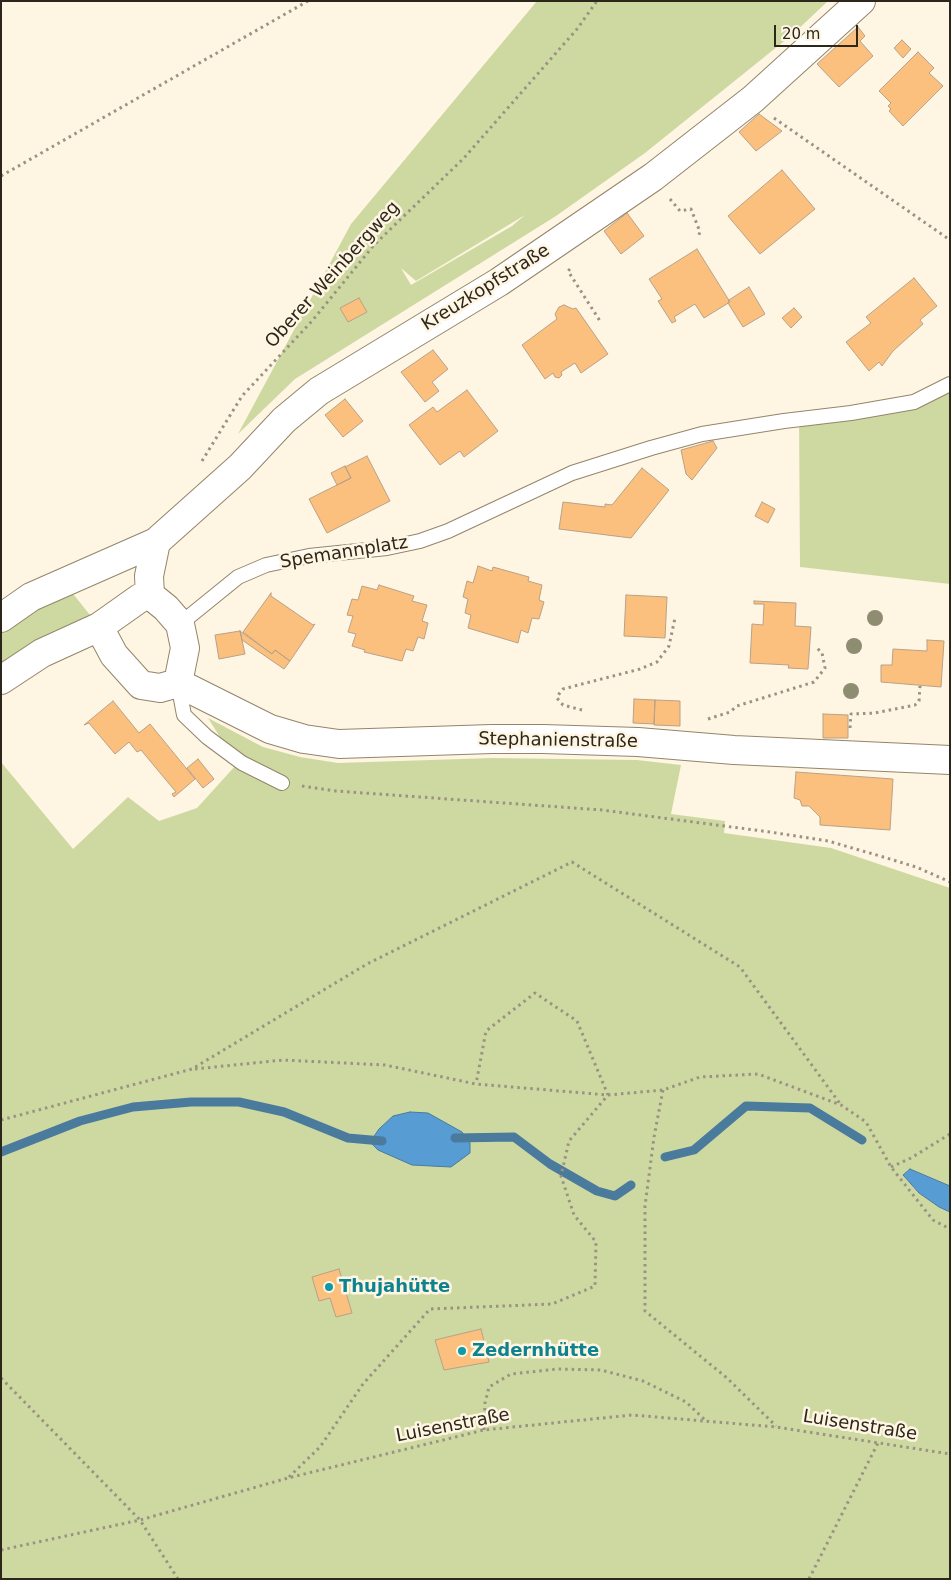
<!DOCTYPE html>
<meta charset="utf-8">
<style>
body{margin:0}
#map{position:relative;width:951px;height:1580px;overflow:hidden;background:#fff5e3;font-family:"DejaVu Sans",sans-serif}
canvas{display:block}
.frame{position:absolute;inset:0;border:2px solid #2d271b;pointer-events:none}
.scale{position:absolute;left:774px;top:25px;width:84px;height:22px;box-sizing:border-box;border:2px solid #2d271b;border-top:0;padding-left:6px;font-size:15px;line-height:18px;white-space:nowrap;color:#2d271b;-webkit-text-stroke:4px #fff5e3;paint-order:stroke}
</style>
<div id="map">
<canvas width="951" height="1580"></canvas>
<div class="frame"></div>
<div class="scale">20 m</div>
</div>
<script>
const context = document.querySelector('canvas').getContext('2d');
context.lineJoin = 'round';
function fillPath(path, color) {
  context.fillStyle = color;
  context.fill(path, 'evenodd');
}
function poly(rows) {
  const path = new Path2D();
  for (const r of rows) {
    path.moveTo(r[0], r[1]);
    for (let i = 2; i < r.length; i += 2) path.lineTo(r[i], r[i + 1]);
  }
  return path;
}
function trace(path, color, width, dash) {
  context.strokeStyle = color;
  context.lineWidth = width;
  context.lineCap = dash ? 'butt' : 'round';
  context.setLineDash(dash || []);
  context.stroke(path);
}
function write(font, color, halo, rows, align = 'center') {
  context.font = font + ' "DejaVu Sans",sans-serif';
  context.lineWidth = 5;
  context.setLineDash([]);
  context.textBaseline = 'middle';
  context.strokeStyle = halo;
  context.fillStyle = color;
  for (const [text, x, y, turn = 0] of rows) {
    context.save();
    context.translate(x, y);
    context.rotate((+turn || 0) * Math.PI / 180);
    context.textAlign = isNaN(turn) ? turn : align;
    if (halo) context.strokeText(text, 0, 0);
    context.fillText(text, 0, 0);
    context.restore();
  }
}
fillPath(poly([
 [537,1,828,1,793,34,645,153,556,216,295,379,238,434,351,224],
 [525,215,512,226,411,285,401,268,416,281],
 [950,377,950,584,800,567,799,412,911,398],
 [66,585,98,625,1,678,1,622],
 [208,718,263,747,300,757,338,763,492,758,637,760,681,765,671,814,725,821,724,833,831,848,950,888,950,1186,910,1169,903,1175,919,1193,939,1207,950,1212,950,1579,1,1579,1,762,73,849,128,797,159,821,197,808,237,764]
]), '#ced9a2');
const water = poly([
 [410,1112,428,1113,462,1132,470,1143,470,1153,451,1167,412,1165,378,1150,370,1142,379,1129,393,1116,410,1112],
 [910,1169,950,1186,950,1212,939,1207,919,1193,903,1175,910,1169]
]);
fillPath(water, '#579dd4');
trace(water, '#4a7a9c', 1);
trace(poly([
 [455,1138,514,1137,550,1164,597,1191,615,1196,631,1185],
 [1,1152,80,1121,133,1107,191,1102,239,1102,284,1112,348,1138,382,1141],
 [665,1157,694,1150,746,1106,810,1108,862,1140]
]), '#4a7a9c', 9);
const building = poly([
 [858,27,865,36,860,41,873,56,839,87,817,64,858,27],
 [902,40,911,49,903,58,894,48,902,40],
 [918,52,934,68,929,73,943,86,903,126,889,111,891,109,888,106,891,103,879,91,918,52],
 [759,114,782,131,756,151,739,132,759,114],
 [782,170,815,209,760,254,728,216,782,170],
 [627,213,644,236,621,254,604,231,627,213],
 [697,249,730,302,704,318,695,304,674,317,676,321,672,323,658,301,662,299,649,279,697,249],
 [914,278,937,306,920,320,923,324,893,351,882,366,879,362,869,371,846,342,871,323,866,317,914,278],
 [749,287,765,314,743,327,728,303,729,300,749,287],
 [359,298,367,312,348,322,340,308,359,298],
 [564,305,573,309,576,308,608,354,581,373,575,363,561,372,562,375,559,378,555,377,553,373,545,379,522,345,557,319,555,314,559,307,564,305],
 [794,308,802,317,791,328,782,318,794,308],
 [433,350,448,369,432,382,439,391,425,402,401,372,433,350],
 [467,390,498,431,464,457,460,451,440,465,409,425,433,407,437,412,467,390],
 [345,399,363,421,343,437,325,415,345,399],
 [713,441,717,448,692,480,686,474,681,450,713,441],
 [367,456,390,501,327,533,309,499,351,478,345,467,367,456],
 [345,466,351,478,337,485,331,473,345,466],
 [642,468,669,490,631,538,559,529,563,502,605,507,605,504,612,505,642,468],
 [762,502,775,509,768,523,755,516,762,502],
 [478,566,492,571,493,567,529,577,528,581,542,585,539,600,544,602,539,619,532,618,528,633,521,630,518,643,468,628,471,615,465,613,468,599,463,597,467,581,473,583,478,566],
 [379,585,414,596,412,601,427,605,422,621,428,623,424,639,418,637,413,651,406,649,402,661,364,652,365,650,352,646,356,634,348,632,353,616,347,615,352,599,358,600,362,586,377,590,379,585],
 [271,593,271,596,313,625,315,624,290,661,275,650,272,654,243,632,271,593],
 [626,595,667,597,665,638,624,636,626,595],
 [754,601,796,603,795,626,811,627,808,669,788,668,789,665,750,663,752,624,763,625,764,604,754,604,754,601],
 [240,631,245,654,219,659,215,635,240,631],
 [240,631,272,654,275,650,290,661,284,669,242,640,240,631],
 [927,640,944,641,941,687,881,682,881,665,892,665,893,649,927,651,927,640],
 [634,699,655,700,654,724,633,723,634,699],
 [655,700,680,701,680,726,654,725,655,700],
 [113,701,139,733,150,724,195,779,174,797,172,794,176,792,141,750,137,752,129,742,115,754,89,723,84,725,113,701],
 [823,714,848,715,848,738,823,738,823,714],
 [198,759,214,779,203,788,187,768,198,759],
 [796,772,893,779,890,830,820,825,820,817,809,806,802,806,800,800,794,798,796,772],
 [339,1269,352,1313,336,1317,330,1298,319,1301,312,1277,339,1269],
 [481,1329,489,1362,444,1370,435,1340,481,1329]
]);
fillPath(building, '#fbc07e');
trace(building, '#b8a188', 1);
const service = poly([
 [180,624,238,577,266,565,309,556,387,548,420,541,448,531,572,473,651,448,702,434,784,421,851,413,914,402,950,384],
 [178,683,184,715,207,737,242,763,282,783]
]);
const minor = poly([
 [150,595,166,608,180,624,185,648,178,683],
 [150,595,149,576,156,542],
 [1,618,31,597,156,542,240,467,284,420,319,391,499,282,653,177,753,99,861,1],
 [99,627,114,655,141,685,160,688,178,683],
 [1,680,42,653,99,627,140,598,150,595],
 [178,683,270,729,304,739,339,744,492,739,543,739,638,742,734,750,950,760]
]);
trace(service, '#94856a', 16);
trace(minor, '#94856a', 30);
trace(poly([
 [774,118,950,240],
 [1,176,308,1],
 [670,199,680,211,691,209,700,232,698,237],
 [570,269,568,271,600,321],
 [202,461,242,396,312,321,374,245,464,158,577,29,597,1],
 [582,710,563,705,557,698,559,694,563,689,640,669,657,662,669,646,675,618],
 [708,719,730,712,737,706,814,682,825,668,822,653,816,647],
 [850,728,851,714,875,713,915,705,919,701,920,686],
 [302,786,336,791,602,810,770,832,828,841,880,856,916,867,950,882],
 [195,1069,283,1060,385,1065,476,1084,608,1095,663,1090,700,1077,758,1074,841,1105,866,1122,891,1167,933,1220,950,1229],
 [663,1090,654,1137,645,1206,645,1311,727,1378,776,1426],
 [1,1120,192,1069,367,964,572,862,740,967,841,1105],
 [891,1167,911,1158,950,1134],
 [1,1378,140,1520,178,1579],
 [484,1430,485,1403,489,1387,511,1374,558,1369,601,1370,643,1381,686,1402,705,1420],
 [289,1477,320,1447,363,1384,430,1309,552,1304,595,1286,596,1242,574,1215,561,1176,569,1141,608,1095,577,1021,535,993,486,1031,476,1084],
 [1,1550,140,1520,288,1478,484,1430,632,1415,776,1427,950,1454],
 [809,1579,878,1443]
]), '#9a9283', 3, [2.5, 4]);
trace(service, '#fff', 14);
trace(minor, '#fff', 28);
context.fillStyle = '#8e8c71';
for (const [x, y] of [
 [875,618],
 [854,646],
 [851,691]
]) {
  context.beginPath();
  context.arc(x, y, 8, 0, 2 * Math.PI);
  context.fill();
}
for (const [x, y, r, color] of [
 [329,1287,5,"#0f9aa8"],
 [462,1351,5,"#0f9aa8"]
]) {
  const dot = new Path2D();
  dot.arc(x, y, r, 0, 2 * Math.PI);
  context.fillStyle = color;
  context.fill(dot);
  trace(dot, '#fff5e3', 2);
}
write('18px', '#2d271b', '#fff5e3', [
 ["Oberer Weinbergweg",333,275,-48],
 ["Kreuzkopfstraße",486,288,-32],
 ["Spemannplatz",344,553,-9],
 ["Stephanienstraße",558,741,1],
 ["Luisenstraße",453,1426,-11],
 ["Luisenstraße",860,1426,9]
]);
write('bold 18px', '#0d838f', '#fff5e3', [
 ["Thujahütte",339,1287],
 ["Zedernhütte",472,1351]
], 'left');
</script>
